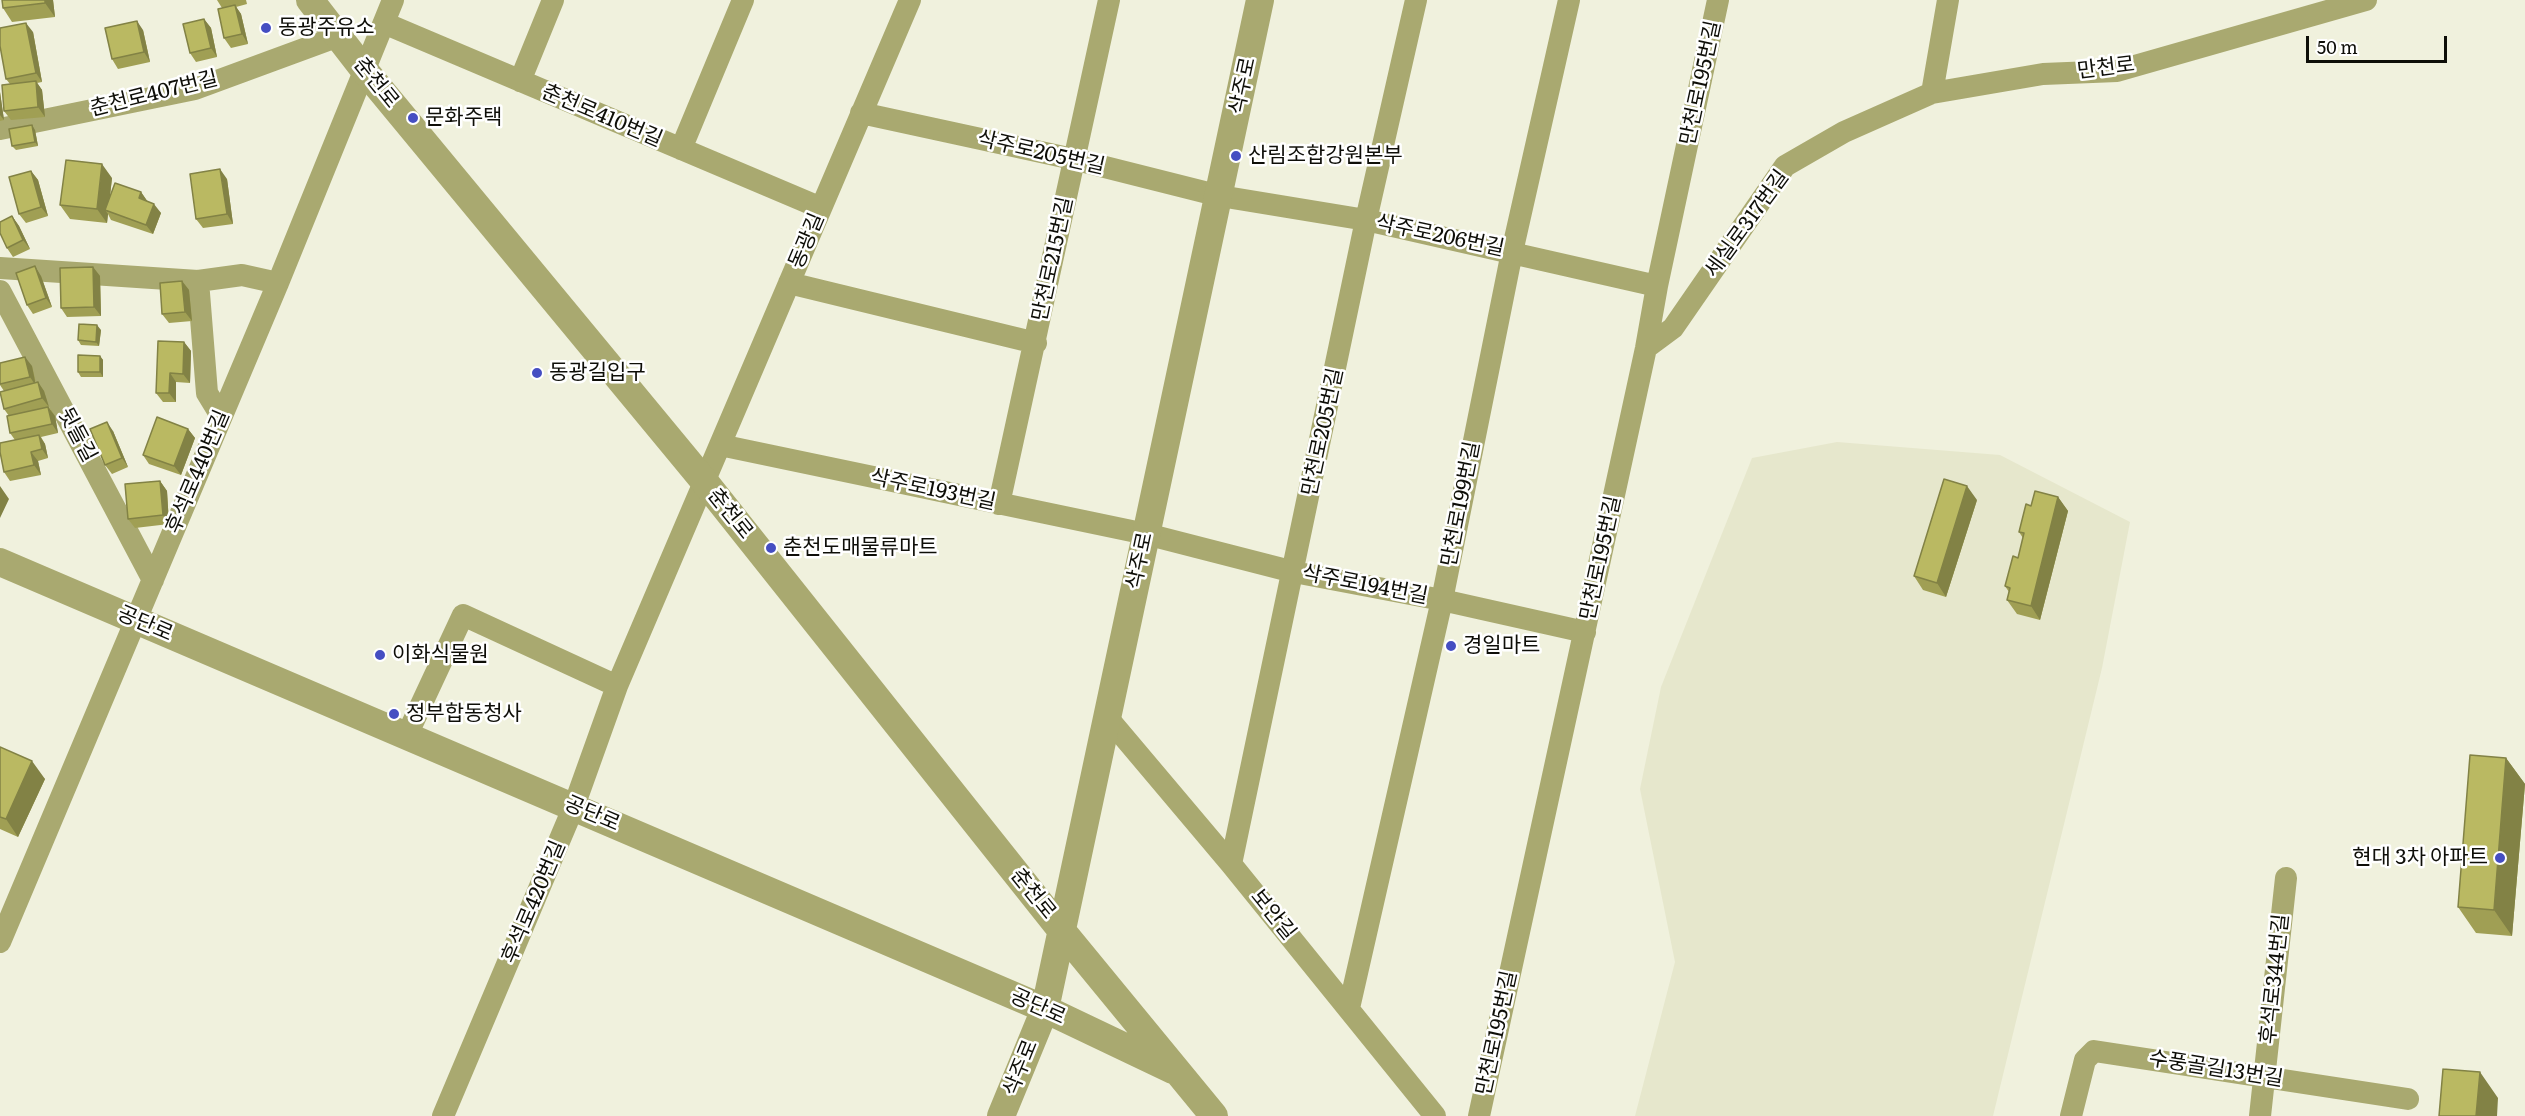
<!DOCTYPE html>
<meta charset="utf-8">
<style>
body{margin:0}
#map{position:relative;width:2525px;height:1116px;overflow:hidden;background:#f0f1dd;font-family:Literata,serif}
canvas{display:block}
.scale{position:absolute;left:2306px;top:36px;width:141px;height:27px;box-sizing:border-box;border:3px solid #0e0e08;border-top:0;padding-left:8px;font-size:18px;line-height:21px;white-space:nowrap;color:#0e0e08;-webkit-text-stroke:4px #fff;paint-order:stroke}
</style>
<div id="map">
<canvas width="2525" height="1116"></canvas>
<div class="scale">50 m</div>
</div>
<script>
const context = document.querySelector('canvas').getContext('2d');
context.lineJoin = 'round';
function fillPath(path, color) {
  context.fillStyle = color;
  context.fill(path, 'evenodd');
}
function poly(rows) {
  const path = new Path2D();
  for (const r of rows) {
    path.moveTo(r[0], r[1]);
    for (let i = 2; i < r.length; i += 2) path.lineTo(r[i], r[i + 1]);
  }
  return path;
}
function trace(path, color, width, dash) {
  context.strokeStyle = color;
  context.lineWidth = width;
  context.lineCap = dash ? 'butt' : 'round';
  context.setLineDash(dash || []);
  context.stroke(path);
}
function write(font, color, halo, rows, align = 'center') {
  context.font = font + ' Literata,"Noto Sans KR",serif';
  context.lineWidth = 5;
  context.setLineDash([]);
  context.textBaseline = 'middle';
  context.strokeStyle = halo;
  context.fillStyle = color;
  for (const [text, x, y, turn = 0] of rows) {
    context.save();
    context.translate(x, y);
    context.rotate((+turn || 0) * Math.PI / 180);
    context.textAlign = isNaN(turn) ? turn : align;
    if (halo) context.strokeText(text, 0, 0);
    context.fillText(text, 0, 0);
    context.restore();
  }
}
fillPath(poly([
 [1837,442,2000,455,2130,522,2102,668,1993,1116,1635,1116,1675,962,1640,789,1661,687,1752,458]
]), '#e6e7cc');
trace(poly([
 [384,23,821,208],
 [520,81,553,0],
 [1932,93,1948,0],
 [861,113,1073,159,1220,196,1366,220,1657,286],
 [0,129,195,89,339,36],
 [681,149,743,0],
 [0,268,198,281,242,275,278,283],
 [198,281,207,393,221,416],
 [789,283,1036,343],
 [0,291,153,580],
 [1646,348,1673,328,1785,166,1844,132,1932,93,2043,74,2117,71,2366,0],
 [720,445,1146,534,1294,572,1442,600,1585,632],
 [999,504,1109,0],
 [1107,717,1231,864,1435,1116],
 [407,735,463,615,617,686],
 [1231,864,1366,220,1416,0],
 [0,942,278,283,393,0],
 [1349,1008,1442,600,1512,252,1569,0],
 [443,1116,574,806,617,686,910,0],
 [1479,1116,1646,348,1657,286,1718,0],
 [2071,1116,2085,1060,2094,1051,2408,1099],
 [2260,1116,2286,878]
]), '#a9a970', 22);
trace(poly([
 [310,0,365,71,704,481,1062,931,1214,1116],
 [0,562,1045,1009,1173,1070],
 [1001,1116,1045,1009,1260,0]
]), '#a9a970', 28);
fillPath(poly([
 [53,0,55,17,12,22,3,8],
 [217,0,246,0,247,4,236,7,241,14,248,44,231,48,224,38,222,8],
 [204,19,211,28,217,57,196,62,190,53],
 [143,30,150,62,118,69,112,59],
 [33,32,42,82,37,83,42,90,45,117,11,120,4,111,10,84,6,79],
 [0,92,4,120,0,121],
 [35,130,38,146,16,150,12,146],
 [31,171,38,180,48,216,26,223,19,214],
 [112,178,110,197,141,192,147,201,161,213,153,234,111,220,108,214,107,223,70,219,60,205],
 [227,179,233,224,203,228,196,219],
 [12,216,19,226,30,249,13,257,7,248],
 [93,267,100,276,101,316,67,317,61,308],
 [41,276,52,307,33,314,27,305],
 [182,281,189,290,192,321,169,323,162,314],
 [101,330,99,346,81,345,78,340],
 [184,342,191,351,190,383,176,382,176,402,163,402,156,393],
 [100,356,103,360,103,377,81,377,78,372],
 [0,363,32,366,36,383,38,382,44,391,49,407,55,416,58,433,41,437,45,444,48,458,38,461,41,475,10,481,4,472,15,440,10,433,9,416,4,409,4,391,0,385],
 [188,429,195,438,181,475,149,464,143,455],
 [113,431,128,467,112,474,105,465],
 [160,481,167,491,169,524,135,528,128,519],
 [2058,497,2068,511,2040,620,2017,614,2007,600,2009,592,2005,586,2018,558,2023,538,2019,532,2031,506],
 [1977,500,1946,597,1923,590,1914,576],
 [0,747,45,779,18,837,0,829],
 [2506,758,2525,784,2512,936,2476,933,2458,907]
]), '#a09f54');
fillPath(poly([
 [45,0,53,0,55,17,45,3],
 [235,5,241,14,248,44,242,34],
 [204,19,211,28,217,57,211,48],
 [137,21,143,30,150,62,144,52],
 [26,23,33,32,42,82,36,73],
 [36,81,42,90,45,117,38,107],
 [0,92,4,120,0,115],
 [32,125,35,130,38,146,35,142],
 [102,164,112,178,108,212,105,210,108,214,107,223,97,209],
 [220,169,227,179,233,224,227,214],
 [31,171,38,180,48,216,41,207],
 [141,192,148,202,139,198],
 [154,204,161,213,153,234,146,225],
 [12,216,19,226,30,249,23,240],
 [35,266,41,276,52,307,46,298],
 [93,267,100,276,101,316,94,307],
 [182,281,189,290,192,321,185,312],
 [97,325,101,330,99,346,96,342],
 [184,342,191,351,190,383,183,374],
 [100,356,103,360,103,377,100,372],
 [25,357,32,366,36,386,30,377],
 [170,373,176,382,176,402,169,393],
 [38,382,44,391,49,407,42,398],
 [48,407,55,416,58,433,52,424],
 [107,422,113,431,128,467,122,458],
 [188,429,195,438,181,475,174,466],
 [39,435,45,444,48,458,42,449],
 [31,452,38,461,41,475,34,465],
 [160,481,167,491,169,524,163,515],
 [0,486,9,499,0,518],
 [1967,486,1977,500,1946,597,1937,583],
 [2058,497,2068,511,2040,620,2031,606],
 [2506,758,2525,784,2512,936,2494,910],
 [32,761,45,779,18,837,6,819],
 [2480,1072,2498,1098,2497,1116,2476,1116]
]), '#828245');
const building = poly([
 [2,0,45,0,45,3,3,8,2,0],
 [235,5,242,34,224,38,218,9,235,5],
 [204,19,211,48,190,53,183,24,204,19],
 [137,21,144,52,112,59,105,28,137,21],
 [26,23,36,73,6,79,0,46,0,28,26,23],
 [36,81,38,107,4,111,2,85,36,81],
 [32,125,35,142,12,146,9,129,32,125],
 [66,160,102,164,97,209,60,205,66,160],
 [220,169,227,214,196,219,190,174,220,169],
 [31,171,41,207,19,214,9,177,31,171],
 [115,183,141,192,139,198,154,204,146,225,105,210,115,183],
 [12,216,23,240,7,248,0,233,0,222,12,216],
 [35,266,46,298,27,305,16,273,35,266],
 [93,267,94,307,61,308,60,268,93,267],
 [182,281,185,312,162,314,160,283,182,281],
 [79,324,97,325,96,342,78,340,79,324],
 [158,341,184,342,183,374,170,373,169,393,156,393,158,341],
 [78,355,100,356,100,372,78,372,78,355],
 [25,357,30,377,0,384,0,363,25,357],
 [38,382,42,398,4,409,0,392,38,382],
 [48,407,52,424,10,433,7,416,48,407],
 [157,417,188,429,174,466,143,455,157,417],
 [107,422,122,458,105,465,90,429,107,422],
 [39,435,42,449,31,452,34,465,4,472,0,452,0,443,39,435],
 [1944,479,1967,486,1937,583,1914,576,1944,479],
 [160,481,163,515,128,519,125,484,160,481],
 [2035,491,2058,497,2031,606,2007,600,2010,588,2005,586,2013,556,2018,558,2024,533,2019,532,2026,504,2031,506,2035,491],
 [0,747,32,761,6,819,0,817,0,747],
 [2470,755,2506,758,2494,910,2458,907,2470,755],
 [2443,1069,2480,1072,2476,1116,2439,1116,2443,1069]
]);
fillPath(building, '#bab962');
trace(building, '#828245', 1.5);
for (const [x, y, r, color] of [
 [266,28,6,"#454ec2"],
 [413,118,6,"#454ec2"],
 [1236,156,6,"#454ec2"],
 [537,373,6,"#454ec2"],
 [771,548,6,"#454ec2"],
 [1451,646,6,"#454ec2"],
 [380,655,6,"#454ec2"],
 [394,714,6,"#454ec2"],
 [2500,858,6,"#454ec2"]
]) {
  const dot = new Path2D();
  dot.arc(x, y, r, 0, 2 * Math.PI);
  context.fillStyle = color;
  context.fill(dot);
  trace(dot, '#fff', 2);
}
write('21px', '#0e0e08', '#fff', [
 ["동광주유소",278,28],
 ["문화주택",425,118],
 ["산림조합강원본부",1248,156],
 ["동광길입구",549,373],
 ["춘천도매물류마트",783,548],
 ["경일마트",1463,646],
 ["이화식물원",392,655],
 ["정부합동청사",406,714],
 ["현대 3차 아파트",2488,858,"right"]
], 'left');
write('21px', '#0e0e08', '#fff', [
 ["만천로",2106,68,-7],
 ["춘천로",376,83,51],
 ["만천로195번길",1701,83,-78],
 ["삭주로",1243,86,-78],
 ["춘천로407번길",154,94,-14],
 ["춘천로410번길",602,116,23],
 ["삭주로205번길",1041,153,13],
 ["세실로317번길",1747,224,-54],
 ["삭주로206번길",1440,236,12],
 ["동광길",807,241,-67],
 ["만천로215번길",1053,259,-78],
 ["만천로205번길",1323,432,-78],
 ["뒷들길",77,435,62],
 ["후석로440번길",198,472,-67],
 ["삭주로193번길",933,490,12],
 ["만천로199번길",1461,504,-79],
 ["춘천로",730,514,51],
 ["만천로195번길",1601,558,-78],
 ["삭주로",1140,561,-78],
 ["삭주로194번길",1365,585,11],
 ["공단로",145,624,23],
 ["공단로",592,814,23],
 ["춘천로",1033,894,51],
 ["후석로420번길",534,902,-67],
 ["보안길",1273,915,51],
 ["후석로344번길",2275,979,-84],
 ["공단로",1038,1007,24],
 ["만천로195번길",1497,1033,-78],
 ["삭주로",1021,1068,-68],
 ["수풍골길13번길",2216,1069,9]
]);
</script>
